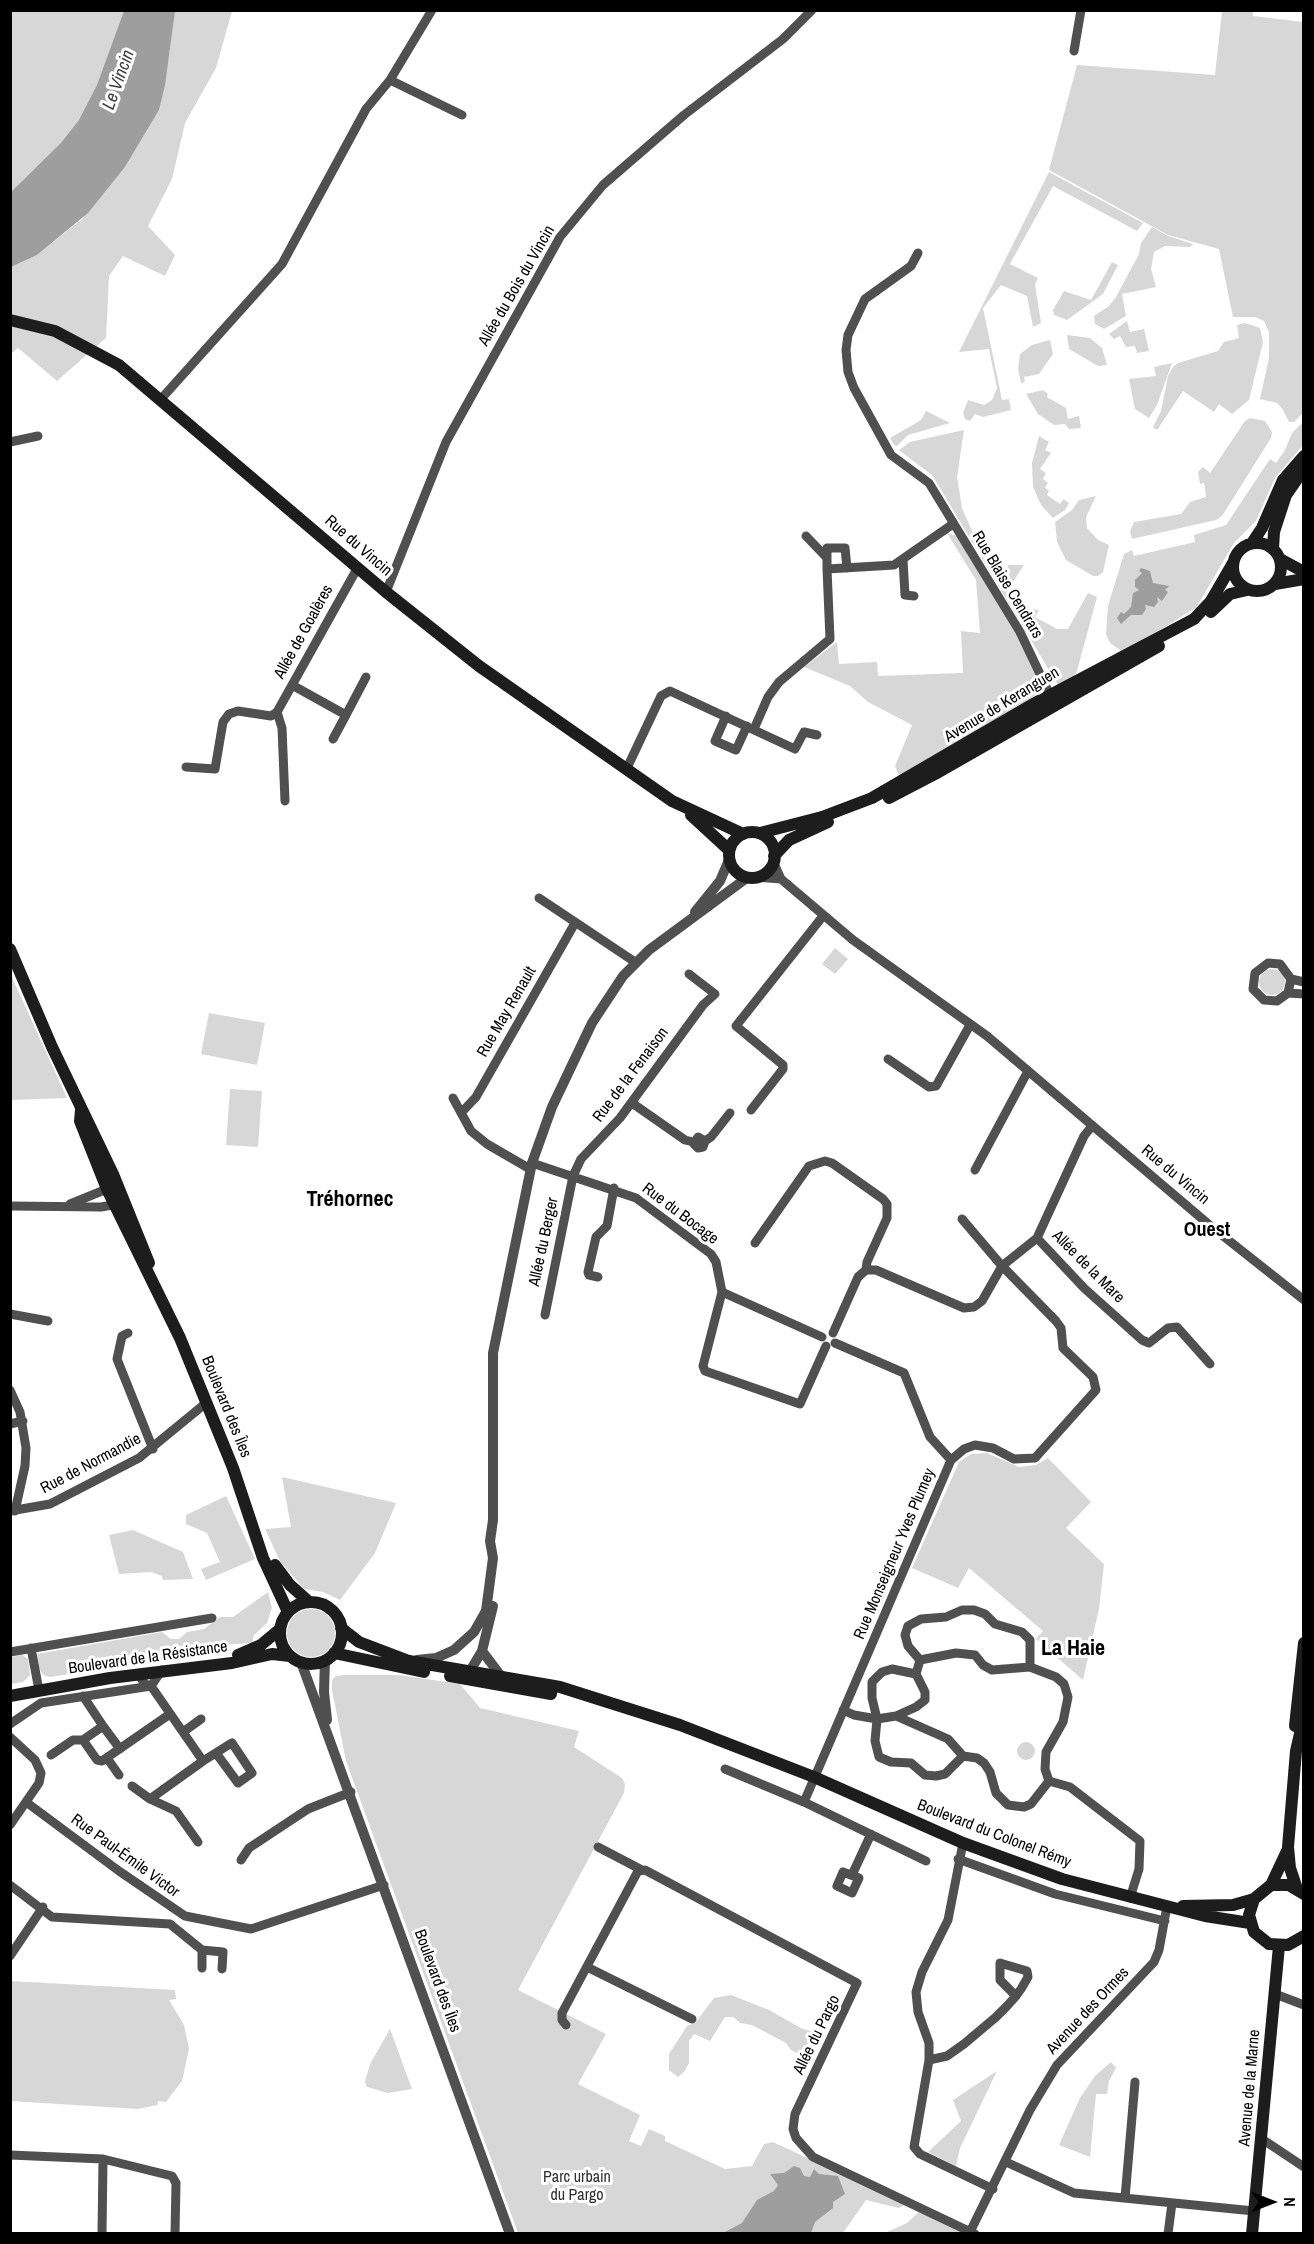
<!DOCTYPE html>
<meta charset="utf-8">
<style>
body{margin:0}
#map{position:relative;width:1314px;height:2244px;overflow:hidden;background:#fff;font-family:"Archivo Narrow",sans-serif}
canvas{display:block}
.frame{position:absolute;inset:0;border:12px solid #000;pointer-events:none}
.north{position:absolute;left:1242px;top:2172px;width:60px;height:60px;-webkit-text-stroke:4px #fff;paint-order:stroke;rotate:90deg;font-size:16px;font-weight:700;line-height:24px;text-align:center;color:#000}
.north::after{content:'';display:block;margin:auto;width:21px;height:27px;background:#000;clip-path:polygon(50% 0,100% 100%,50% 72%,0 100%)}
</style>
<div id="map">
<canvas width="1314" height="2244"></canvas>
<div class="frame"></div>
<div class="north">N</div>
</div>
<script>
const context = document.querySelector('canvas').getContext('2d');
context.lineJoin = 'round';
function fillPath(path, color) {
  context.fillStyle = color;
  context.fill(path, 'evenodd');
}
function poly(rows) {
  const path = new Path2D();
  for (const r of rows) {
    if (r.length === 3) {
      path.moveTo(r[0] + r[2], r[1]);
      path.arc(r[0], r[1], r[2], 0, 2 * Math.PI);
      continue;
    }
    path.moveTo(r[0], r[1]);
    for (let i = 2; i < r.length; i += 2) path.lineTo(r[i], r[i + 1]);
  }
  return path;
}
function trace(path, color, width, dash) {
  context.strokeStyle = color;
  context.lineWidth = width;
  context.lineCap = dash ? 'butt' : 'round';
  context.setLineDash(dash || []);
  context.stroke(path);
}
function write(font, color, halo, rows, align = 'center') {
  context.font = font + ' "Archivo Narrow",sans-serif';
  context.lineWidth = 6;
  context.setLineDash([]);
  context.textBaseline = 'middle';
  context.strokeStyle = halo;
  context.fillStyle = color;
  for (const [text, x, y, turn = 0] of rows) {
    context.save();
    context.translate(x, y);
    context.rotate((+turn || 0) * Math.PI / 180);
    context.textAlign = isNaN(turn) ? turn : align;
    if (halo) context.strokeText(text, 0, 0);
    context.fillText(text, 0, 0);
    context.restore();
  }
}
fillPath(poly([
 [10,11,232,11,216,68,185,123,172,179,148,226,175,255,165,276,123,256,109,276,106,338,57,381,18,348,11,354,11,267,37,255,81,220,125,167,159,110,170,49,11,265],
 [1222,11,1253,11,1253,16,1303,22,1304,412,1294,422,1289,422,1283,410,1277,403,1260,399,1269,358,1269,332,1264,321,1255,317,1233,317,1219,249,1168,235,1049,170,1077,65,1215,75],
 [1049,172,1143,223,1137,231,1053,186,1010,264,1038,278,1035,284,1041,323,1033,327,1027,296,1001,285,983,308,1002,400,1009,399,1011,410,983,417,975,414,970,421,965,419,963,413,968,400,984,405,992,400,997,388,989,349,959,352],
 [1152,227,1168,236,1193,244,1190,247,1165,246,1154,252,1151,269,1156,287,1122,294,1126,316,1104,329,1095,324,1094,316,1109,306,1116,297,1139,254,1141,243],
 [1112,262,1118,265,1103,294,1067,320,1054,315,1053,310,1064,291,1091,300],
 [1127,321,1130,332,1144,329,1149,351,1137,353,1135,346,1126,347,1120,336,1114,339,1109,334],
 [1245,323,1260,328,1263,342,1249,400,1232,414,1219,404,1214,412,1183,391,1157,430,1153,427,1161,411,1168,376,1173,367,1178,363,1218,351,1224,342,1239,338,1237,325],
 [1067,335,1090,338,1102,348,1107,365,1098,366,1069,349],
 [1050,340,1053,354,1039,374,1024,377,1025,382,1021,383,1018,369,1020,354,1032,345],
 [1172,363,1157,405,1149,418,1135,409,1129,379,1156,376,1154,367],
 [1043,390,1048,394,1047,397,1066,408,1068,419,1079,416,1081,428,1069,429,1065,424,1054,425,1038,414,1026,394],
 [926,411,950,423,908,435,897,446,894,445,890,438,921,420],
 [1250,418,1265,421,1272,432,1271,438,1222,516,1216,520,1132,539,1130,531,1134,522,1181,514,1190,502,1206,497,1204,483,1200,484,1198,472,1203,467,1210,473,1245,421],
 [1303,422,1303,445,1275,478,1256,521,1234,543,1196,608,1123,652,1110,643,1106,634,1108,606,1124,554,1132,550,1134,556,1195,542,1194,535,1226,525,1270,459,1276,463,1285,450,1292,433],
 [964,430,957,477,962,508,976,540,1002,572,1009,565,1024,565,1009,588,1017,594,1015,598,1023,608,1039,610,1035,617,1057,629,1068,629,1088,593,1097,597,1077,671,1073,677,1058,685,932,475,899,450,910,442],
 [1039,436,1049,442,1045,450,1051,453,1040,469,1046,473,1043,479,1048,483,1045,488,1049,491,1047,495,1060,504,1063,499,1069,503,1065,510,1053,518,1041,505,1033,487,1032,463],
 [1096,496,1086,517,1087,528,1098,540,1109,545,1103,572,1098,576,1093,576,1066,560,1057,542,1055,522,1072,510,1079,500],
 [947,533,957,536,1020,637,1042,691,900,777,895,766,912,725,868,702,850,686,804,667,837,642,839,664,877,662,878,676,963,673,961,631,980,633,976,580],
 [835,948,848,959,835,974,822,964],
 [1272,982,13],
 [10,975,11,975,67,1098,11,1100],
 [209,1013,265,1023,257,1065,201,1054],
 [230,1089,262,1091,258,1147,226,1145],
 [987,1453,1019,1467,1036,1465,1048,1458,1091,1502,1066,1528,1104,1564,1099,1609,1083,1680,1036,1639,1043,1631,969,1568,958,1588,912,1568,959,1462,971,1454],
 [282,1477,396,1503,375,1553,340,1600,323,1592,304,1589,280,1561,265,1529,291,1527],
 [226,1496,255,1559,206,1580,201,1569,220,1562,207,1533,186,1524,186,1515],
 [133,1530,183,1552,193,1579,163,1580,162,1576,151,1572,119,1574,109,1535],
 [268,1592,272,1608,267,1623,254,1635,252,1643,221,1645,209,1655,153,1661,50,1677,43,1675,39,1668,37,1654,162,1632,171,1639,179,1639,187,1632,204,1629,220,1617,233,1617],
 [311,1633,24],
 [22,1655,28,1659,30,1675,23,1682,11,1684,11,1657],
 [344,1675,399,1675,460,1684,480,1708,579,1731,574,1747,622,1778,625,1784,624,1793,518,1990,606,2034,578,2084,640,2115,629,2141,641,2146,649,2129,665,2136,665,2141,725,2169,752,2166,764,2144,773,2142,907,2204,899,2208,866,2200,843,2233,518,2233,346,1761,332,1690,332,1680,336,1676],
 [1026,1751,9],
 [10,1981,175,1990,176,1999,169,2000,184,2025,189,2049,182,2081,166,2102,158,2101,157,2105,138,2109,11,2101],
 [731,1995,769,2010,801,2028,821,2035,812,2056,808,2059,791,2050,786,2043,752,2025,740,2023,733,2017,725,2017,710,2041,694,2034,689,2041,689,2063,684,2072,678,2077,669,2070,669,2054,687,2026,695,2023,714,1998],
 [390,2029,412,2089,388,2093,367,2087,365,2082,370,2064],
 [1111,2062,1116,2068,1109,2081,1107,2094,1096,2094,1090,2157,1059,2145,1080,2098,1095,2076],
 [997,2071,960,2148,956,2166,928,2152,961,2121,953,2100],
 [919,2212,963,2231,963,2233,883,2234,907,2223]
]), '#d7d7d7');
fillPath(poly([
 [124,11,175,11,165,85,159,110,125,167,88,213,37,255,11,267,11,192,61,143,79,120,97,85],
 [1141,568,1150,571,1153,583,1169,586,1165,590,1168,592,1162,601,1157,597,1158,602,1154,607,1145,605,1146,609,1142,615,1131,615,1121,624,1117,618,1121,612,1124,614,1131,607,1133,593,1139,590,1135,587,1135,580,1142,573,1139,571],
 [794,2166,800,2168,804,2176,810,2177,814,2169,819,2174,838,2176,845,2194,833,2202,833,2208,815,2222,811,2233,723,2233,742,2223,757,2200,774,2191,778,2185,770,2174,784,2173]
]), '#9e9e9e');
trace(poly([
 [1074,51,1081,10],
 [390,80,462,115],
 [918,253,911,266,865,299,848,335,846,350,848,372,854,388,891,455,929,483,1020,632,1050,695],
 [161,399,282,264,366,109,390,80,432,10],
 [10,442,38,436],
 [806,536,827,558],
 [903,560,905,595,914,596],
 [827,569,827,548,845,548,847,568],
 [386,592,446,442,560,237,603,185,684,115,783,39,812,10],
 [292,685,346,715,366,677],
 [277,712,282,728,285,801],
 [726,716,715,741,736,750,747,726],
 [754,729,768,697,779,682,830,639,827,569,894,565,953,524],
 [333,739,346,715],
 [186,767,215,769,223,722,229,714,238,711,271,716,277,712,358,567],
 [627,768,661,696,670,691,795,749,804,732,817,735],
 [773,861,781,879,853,940,987,1036,1213,1228,1304,1300],
 [755,877,781,879],
 [539,898,635,962],
 [1291,979,1304,982],
 [1288,993,1291,979,1280,964,1268,963,1255,973,1253,989,1264,1000,1277,1001,1288,993,1304,994],
 [888,1059,929,1087,936,1086,970,1025],
 [453,1098,471,1131,487,1144,530,1169],
 [632,1103,685,1140,693,1142],
 [751,1110,783,1069,783,1065,736,1026,823,916],
 [461,1113,476,1097,575,923],
 [1092,1126,1084,1136,1037,1238,1084,1288,1142,1340,1149,1343,1168,1328,1177,1327,1210,1364],
 [705,1141,698,1137,694,1144,698,1148,703,1147,705,1141,711,1137,730,1113],
 [532,1163,636,1198,711,1254,716,1262,722,1292,703,1366,705,1371,800,1404,826,1346],
 [975,1170,1028,1071],
 [70,1204,107,1189,114,1190],
 [10,1206,101,1207,118,1204],
 [755,1243,809,1166,825,1161,832,1163,883,1199,887,1204,887,1218,867,1262,866,1270],
 [598,1277,589,1275,588,1272,596,1237,607,1226,614,1188],
 [722,1292,822,1337],
 [10,1314,48,1321],
 [545,1315,573,1176,581,1159,620,1118,703,1005,715,994,689,974],
 [128,1333,122,1336,117,1359,153,1449],
 [833,1333,858,1277,866,1270,876,1270,964,1308,974,1307,982,1301,1002,1266,1037,1238],
 [835,1343,904,1373,930,1437,951,1460],
 [10,1390,20,1412,26,1448,25,1466,15,1511],
 [10,1424,23,1421],
 [10,1511,50,1504,139,1458,206,1403],
 [31,1648,38,1685],
 [10,1652,212,1618],
 [920,1660,908,1646,905,1635,908,1626,921,1619,946,1617,962,1610,974,1610,985,1614,995,1624,1022,1632,1030,1640,1030,1667],
 [138,1674,145,1684,151,1686,203,1761,230,1744,232,1743,252,1773,238,1783,216,1753],
 [916,1674,892,1669,882,1672,872,1682,872,1698,877,1719,875,1741,879,1757,891,1762,911,1763,925,1775,936,1776,945,1774,963,1756],
 [83,1696,103,1726],
 [843,1710,854,1715,877,1719,896,1716,916,1707,925,1700,925,1692,916,1674,920,1660,956,1653,975,1655,983,1665,992,1670,1030,1667,1056,1677,1064,1684,1068,1697,1063,1722,1046,1752,1045,1769,1049,1781,1070,1787,1140,1841,1139,1869,1130,1898],
 [896,1716,948,1739,963,1756,977,1758,984,1763,990,1772,996,1793,1008,1805,1024,1807,1031,1804,1049,1781],
 [10,1724,41,1703,151,1686,162,1670],
 [183,1732,201,1719],
 [10,1737,35,1760,41,1773,39,1783,10,1825],
 [120,1749,103,1726,83,1740,97,1760,102,1761,170,1714],
 [51,1755,73,1740,83,1740],
 [107,1758,119,1775],
 [725,1769,804,1802,951,1460,964,1449,975,1445,993,1448,1014,1459,1035,1458,1096,1390,1093,1377,1063,1348,1061,1328,1056,1321,1002,1266,962,1219],
 [132,1786,150,1799,203,1761],
 [150,1799,176,1811,198,1842],
 [26,1802,119,1871,185,1916,251,1929,384,1885],
 [804,1802,926,1861],
 [963,1843,948,1920,922,1972,916,1992,918,2012,929,2043,929,2060,914,2147,920,2154,993,2189],
 [598,1847,640,1869],
 [958,1859,1055,1894,1165,1921],
 [241,1860,249,1848,308,1809,351,1792],
 [843,1872,859,1878,852,1893,837,1886,843,1872],
 [852,1875,871,1834],
 [10,1885,52,1917,170,1924,202,1950,202,1968],
 [202,1950,223,1952,222,1969],
 [10,1956,43,1907],
 [587,1967,692,2019],
 [1275,1994,1304,2005],
 [566,2025,562,2020,562,2013,638,1871,645,1870,857,1983,795,2114,793,2129,796,2138,813,2157,975,2234],
 [929,2060,947,2056,964,2044,996,2017,1007,2006,1016,1996,1021,1989,1028,1977,1027,1971,1000,1963,1000,1980,1016,1996],
 [1262,2139,1304,2167],
 [10,2155,103,2159,172,2176,176,2183,175,2234],
 [1006,2162,1074,2193,1254,2211],
 [1125,2198,1135,2082],
 [102,2234,103,2159],
 [969,2234,1030,2110,1057,2065,1154,1962,1159,1950,1167,1906],
 [1168,2234,1172,2203]
]), '#505050', 9);
trace(poly([
 [695,912,720,881,729,860],
 [482,1651,501,1676],
 [325,1660,324,1692,327,1720],
 [417,1660,436,1658,454,1650,474,1632,486,1611,493,1558,490,1541,493,1520,493,1353,532,1163,552,1107,592,1023,623,976,649,950,748,877],
 [301,1662,510,2234],
 [470,1671,482,1651,493,1606]
]), '#505050', 10);
trace(poly([
 [10,320,55,331,119,365,386,592,479,666,672,801,743,834],
 [1257,567,24],
 [1252,543,1262,528,1283,480,1304,456],
 [1273,549,1274,532,1286,495,1304,469],
 [1280,559,1304,572],
 [1275,584,1304,579],
 [1211,612,1230,594,1247,590],
 [889,798,935,774,1159,646],
 [691,815,729,850],
 [752,855,23],
 [760,833,822,817,872,798,1035,703,1194,619,1211,601,1233,563],
 [774,856,789,840,828,822],
 [10,949,52,1047,113,1174,149,1263],
 [81,1110,80,1121,107,1189,180,1338,233,1468,263,1558,288,1612],
 [275,1565,290,1585,309,1602],
 [311,1633,31],
 [341,1628,359,1642,409,1661,560,1687,680,1725,814,1777,963,1843,1062,1879,1205,1916,1250,1923],
 [334,1653,424,1672],
 [238,1655,261,1645,280,1629],
 [450,1676,551,1694],
 [10,1696,110,1678,232,1663,272,1654,290,1656],
 [1295,1726,1304,1643],
 [1271,1885,1287,1851],
 [1297,1889,1290,1868,1288,1847,1296,1751,1304,1716],
 [1304,1894,1289,1885,1271,1885,1254,1899,1249,1915,1254,1932,1269,1944,1288,1945,1304,1936],
 [1183,1906,1233,1905,1254,1899],
 [1252,2234,1279,1946]
]), '#1d1d1d', 12);
write('16px', '#000', '#fff', [
 ["Allée du Bois du Vincin",517,286,-60],
 ["Rue du Vincin",358,546,41],
 ["Rue Blaise Cendrars",1007,585,59],
 ["Allée de Goalères",304,632,-61],
 ["Avenue de Keranguen",1002,705,-31],
 ["Rue May Renault",507,1012,-60],
 ["Rue de la Fenaison",631,1075,-53],
 ["Rue du Vincin",1175,1175,40],
 ["Rue du Bocage",680,1214,37],
 ["Allée du Berger",544,1242,-78],
 ["Allée de la Mare",1088,1267,45],
 ["Boulevard des Îles",226,1407,68],
 ["Rue de Normandie",91,1464,-28],
 ["Rue Monseigneur Yves Plumey",895,1554,-67],
 ["Boulevard de la Résistance",148,1658,-8],
 ["Boulevard du Colonel Rémy",994,1834,21],
 ["Rue Paul-Émile Victor",125,1856,36],
 ["Boulevard des Îles",437,1981,70],
 ["Avenue des Ormes",1088,2011,-47],
 ["Allée du Pargo",817,2035,-64],
 ["Avenue de la Marne",1250,2088,-85]
]);
write('16px', '#2e2e2e', '#fff', [
 ["Parc urbain",577,2178],
 ["du Pargo",577,2196]
]);
write('italic 18px', '#3f3f3f', '#fff', [
 ["Le Vincin",119,80,-70]
]);
write('bold 20px', '#000', '#fff', [
 ["Ouest",1207,1231]
]);
write('bold 22px', '#000', '#fff', [
 ["Tréhornec",350,1200],
 ["La Haie",1073,1649]
]);
</script>
